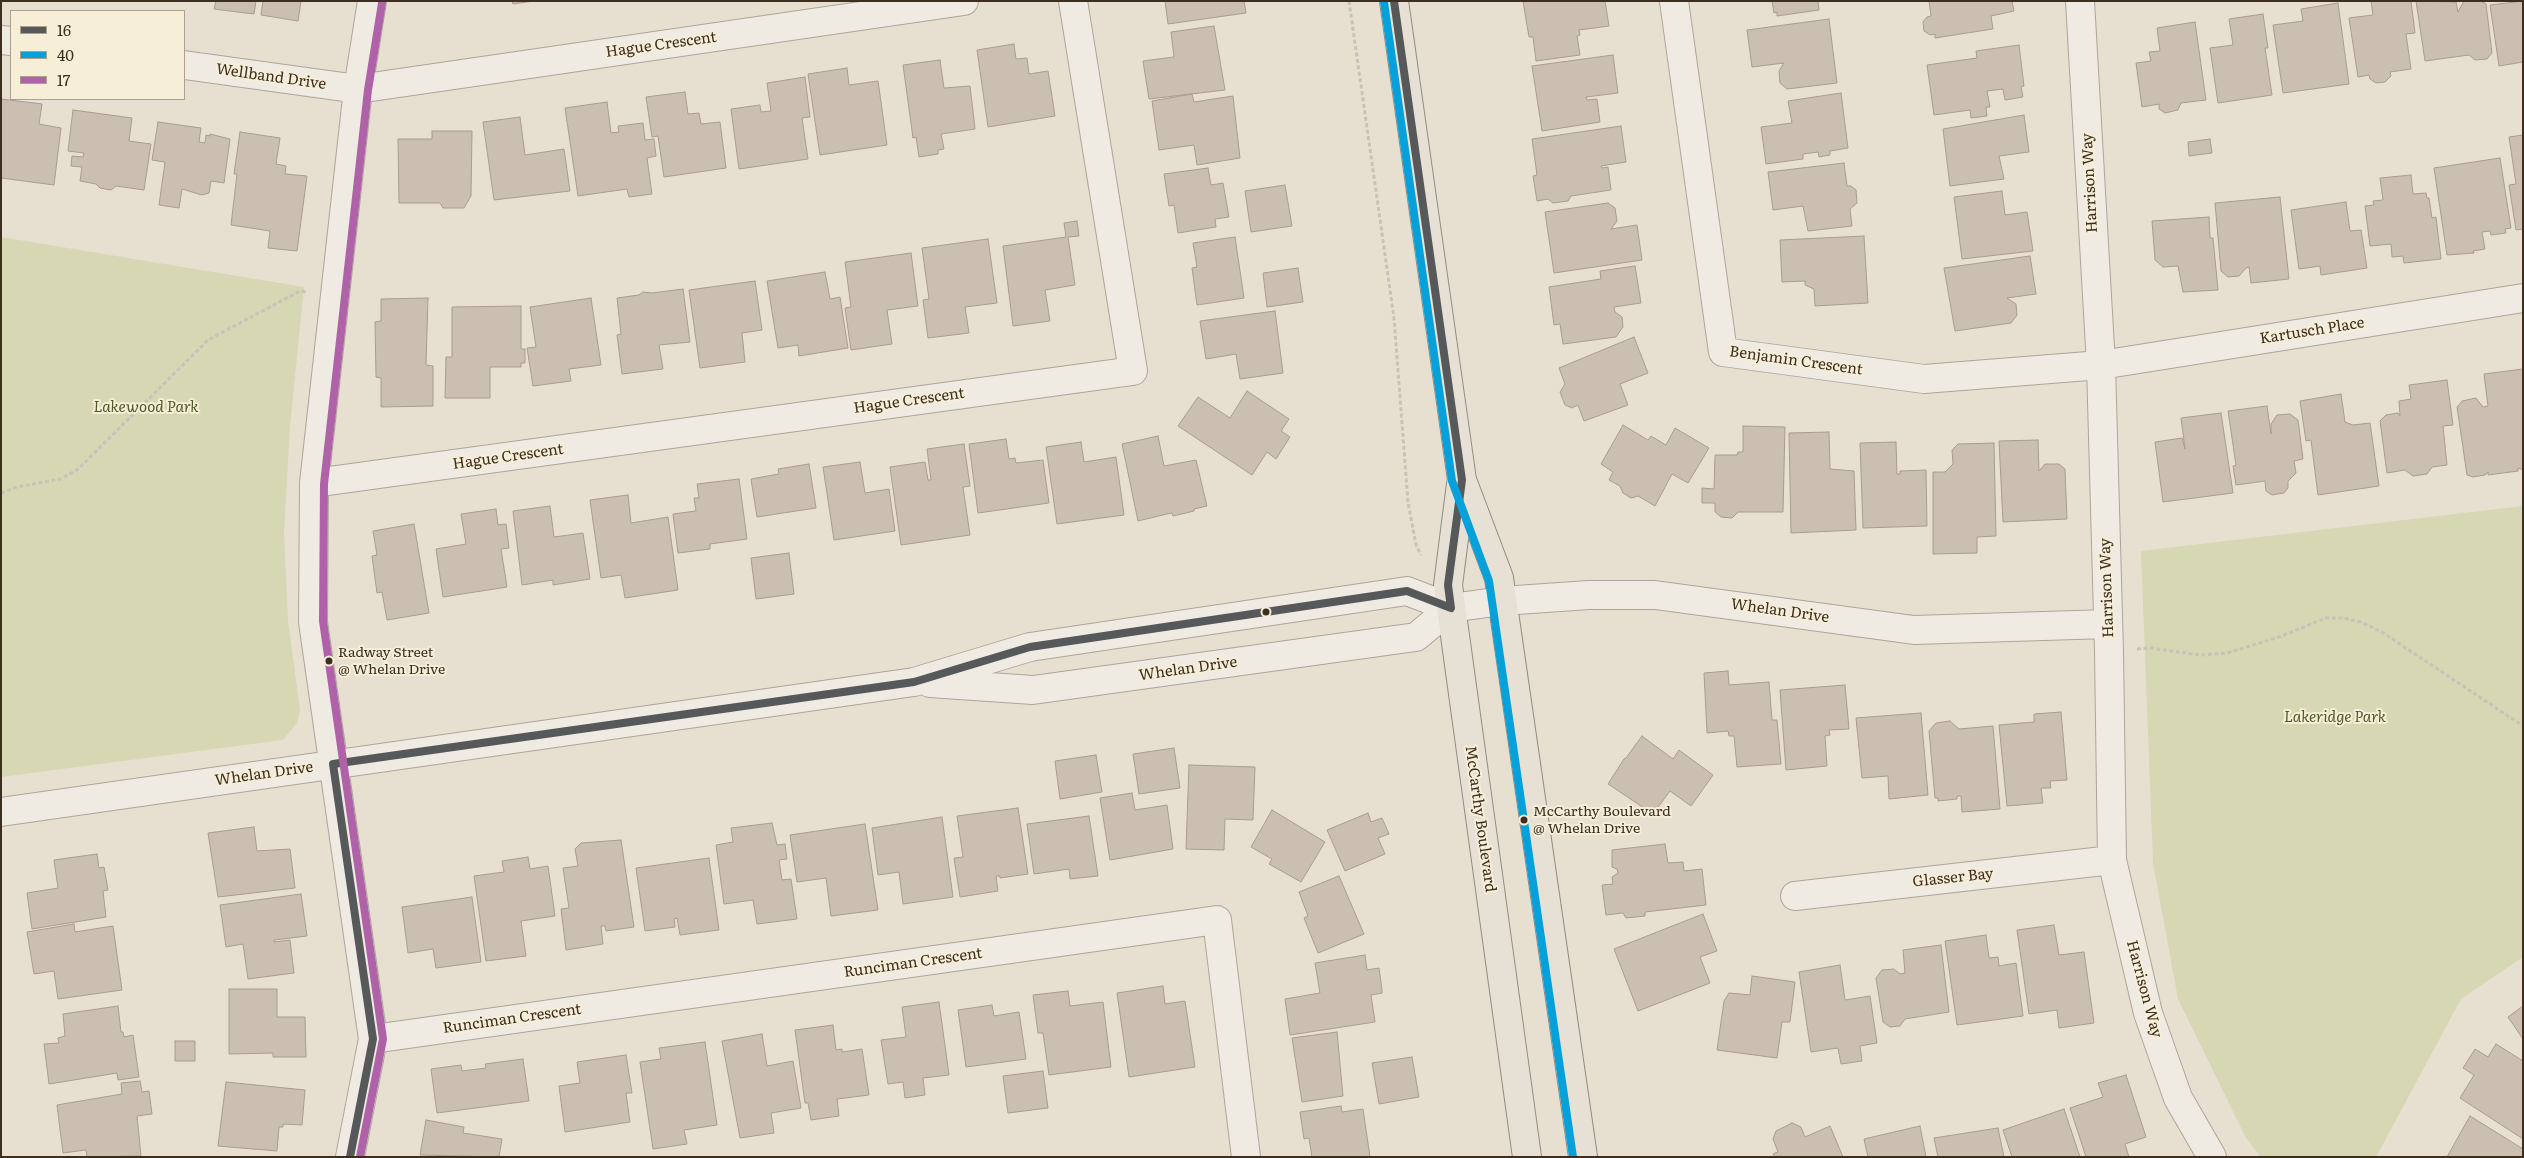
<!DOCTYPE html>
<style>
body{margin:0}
#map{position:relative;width:2524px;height:1158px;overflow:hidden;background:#e7e0d1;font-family:Literata,serif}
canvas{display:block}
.frame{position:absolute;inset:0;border:2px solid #3d2e20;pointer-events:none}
.legend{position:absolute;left:10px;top:10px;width:175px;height:90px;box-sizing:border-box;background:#f7eed8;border:1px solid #ada18e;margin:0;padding:6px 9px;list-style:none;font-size:15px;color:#3d2e20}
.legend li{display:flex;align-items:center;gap:10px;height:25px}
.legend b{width:25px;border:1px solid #ada18e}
</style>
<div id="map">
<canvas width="2524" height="1158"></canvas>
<div class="frame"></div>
<ul class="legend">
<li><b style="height:6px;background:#57585a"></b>16</li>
<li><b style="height:6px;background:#06a1da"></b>40</li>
<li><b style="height:6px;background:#af62a8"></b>17</li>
</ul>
</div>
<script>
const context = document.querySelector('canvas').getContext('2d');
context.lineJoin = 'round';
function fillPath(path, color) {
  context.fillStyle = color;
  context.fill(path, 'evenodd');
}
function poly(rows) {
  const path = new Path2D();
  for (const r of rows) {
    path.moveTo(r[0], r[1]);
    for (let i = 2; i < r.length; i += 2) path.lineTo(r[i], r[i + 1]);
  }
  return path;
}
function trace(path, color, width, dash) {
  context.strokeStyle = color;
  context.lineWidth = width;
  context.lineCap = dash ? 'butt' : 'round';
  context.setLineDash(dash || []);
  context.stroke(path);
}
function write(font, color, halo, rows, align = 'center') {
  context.font = font + ' Literata,serif';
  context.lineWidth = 4;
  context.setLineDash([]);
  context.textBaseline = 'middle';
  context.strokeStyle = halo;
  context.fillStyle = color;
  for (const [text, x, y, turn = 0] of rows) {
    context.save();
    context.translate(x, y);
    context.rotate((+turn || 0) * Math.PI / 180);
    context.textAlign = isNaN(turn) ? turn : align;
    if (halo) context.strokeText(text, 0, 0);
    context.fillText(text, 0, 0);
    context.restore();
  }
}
fillPath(poly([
 [1,237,304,287,290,426,284,534,288,620,300,710,297,723,283,740,1,777],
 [2523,506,2523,957,2461,999,2376,1157,2261,1157,2246,1138,2178,999,2153,863,2141,551]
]), '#d6d7b3');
const building = poly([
 [216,1,256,1,254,14,214,9,216,1],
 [263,1,301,1,298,21,261,15,263,1],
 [512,1,534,1,513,4,512,1],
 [1165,1,1244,1,1246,13,1168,24,1165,1],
 [1523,1,1605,1,1609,26,1579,30,1580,35,1577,36,1580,55,1536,61,1533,37,1529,37,1523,1],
 [1772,1,1818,1,1819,10,1777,16,1777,12,1774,13,1772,1],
 [1929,1,2012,1,2014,11,1991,16,1993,29,1935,38,1935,34,1930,35,1924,31,1923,22,1927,17,1931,16,1929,1],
 [2371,1,2411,1,2415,33,2406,34,2411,69,2390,72,2391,76,2385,82,2376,83,2370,79,2369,75,2358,77,2349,18,2373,15,2371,1],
 [2416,1,2456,2,2458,12,2464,1,2481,1,2486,4,2492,53,2487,59,2475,60,2469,55,2425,61,2416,1],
 [2523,1,2523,62,2499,66,2490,5,2523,1],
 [2338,3,2349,84,2283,93,2273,25,2303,21,2301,9,2338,3],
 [2263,14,2268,48,2265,48,2272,95,2218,103,2210,48,2233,45,2229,19,2263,14],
 [1829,19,1837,83,1787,89,1780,83,1779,71,1784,63,1752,67,1747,30,1829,19],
 [2195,22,2206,100,2181,103,2178,110,2165,113,2159,109,2159,104,2142,107,2136,63,2151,61,2149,52,2160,51,2157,28,2195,22],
 [1214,26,1225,90,1149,99,1143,61,1174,57,1171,32,1214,26],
 [1014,44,1016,59,1027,58,1029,74,1048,71,1055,116,988,127,977,50,1014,44],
 [2019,45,2024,86,2021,87,2023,97,2005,100,2003,89,1987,91,1990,107,1986,107,1987,116,1971,118,1970,110,1934,115,1927,65,1977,58,1976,51,2019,45],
 [1613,55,1618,93,1586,97,1587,100,1597,99,1600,122,1542,131,1532,66,1613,55],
 [940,60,944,88,970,86,975,129,941,134,944,149,938,150,938,154,919,157,916,137,913,138,903,65,940,60],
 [847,68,849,85,878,81,887,145,820,155,808,74,847,68],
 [805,77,810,117,802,118,808,159,739,169,731,109,760,105,761,112,771,111,767,83,805,77],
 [685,92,688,114,699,113,701,124,720,122,726,168,664,177,658,136,652,137,646,97,685,92],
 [1841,93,1848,148,1830,151,1830,155,1819,157,1818,152,1803,154,1803,159,1766,164,1761,127,1792,123,1788,101,1841,93],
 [1192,94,1194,102,1233,96,1240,158,1197,165,1194,145,1159,150,1152,101,1192,94],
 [1,99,42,104,39,124,61,128,54,185,1,178,1,99],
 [607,102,611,133,619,132,618,126,643,123,645,140,654,139,656,156,647,158,652,194,629,197,627,189,578,196,565,108,607,102],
 [73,110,132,118,129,141,151,144,144,190,116,186,111,190,100,188,96,184,80,181,82,167,71,166,72,156,83,157,84,153,68,151,73,110],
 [2024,115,2029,152,1999,156,2004,179,1950,186,1943,129,2024,115],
 [520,117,525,155,564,149,570,191,494,200,483,122,520,117],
 [158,122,201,128,199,142,205,143,206,135,210,136,210,134,230,139,224,183,211,181,209,193,202,195,182,189,179,208,159,205,165,162,152,160,158,122],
 [1621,126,1626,162,1601,166,1602,168,1608,167,1611,190,1571,196,1568,201,1553,203,1548,199,1537,201,1533,176,1537,175,1532,139,1621,126],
 [432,131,472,131,471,196,464,208,443,208,440,203,399,203,398,139,432,139,432,131],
 [240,132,280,138,276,164,286,166,285,174,307,176,297,251,268,248,270,231,231,225,237,174,234,174,240,132],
 [2523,135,2523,229,2516,230,2509,185,2516,184,2509,137,2523,135],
 [2210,139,2212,153,2189,156,2188,142,2210,139],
 [2500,158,2511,228,2505,229,2506,233,2491,235,2490,231,2482,232,2485,249,2473,251,2474,253,2447,255,2434,168,2500,158],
 [1844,163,1847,186,1851,186,1856,190,1857,203,1850,209,1852,226,1808,231,1803,206,1773,210,1768,172,1844,163],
 [1208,168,1211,185,1223,183,1229,217,1215,219,1216,227,1178,233,1174,205,1169,206,1164,174,1208,168],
 [2411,175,2413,194,2426,193,2427,198,2429,198,2432,218,2436,217,2441,259,2404,263,2403,256,2392,257,2391,244,2370,246,2365,206,2374,205,2373,201,2383,200,2380,178,2411,175],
 [1285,185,1292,226,1251,232,1245,191,1285,185],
 [2002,191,2005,215,2027,212,2033,251,1962,259,1954,197,2002,191],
 [2280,197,2289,279,2251,283,2249,267,2246,268,2239,276,2228,277,2221,271,2215,203,2280,197],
 [2346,202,2350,231,2361,230,2367,268,2321,275,2320,266,2299,269,2291,210,2346,202],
 [1608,203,1615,208,1617,221,1611,229,1637,225,1642,260,1554,273,1545,212,1608,203],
 [2209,217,2210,238,2213,238,2218,290,2183,292,2178,266,2163,267,2155,260,2152,221,2209,217],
 [1077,221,1079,236,1068,237,1075,285,1045,290,1050,321,1013,326,1003,246,1066,237,1064,223,1077,221],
 [1864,236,1868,303,1815,306,1814,289,1805,285,1805,281,1782,282,1780,240,1864,236],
 [1235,237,1244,298,1197,305,1192,268,1197,267,1193,243,1235,237],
 [988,239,997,303,965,307,969,333,928,338,923,300,929,299,922,248,988,239],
 [911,253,918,306,887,310,892,344,851,350,845,308,851,307,845,262,911,253],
 [2030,256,2036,294,2007,298,2016,304,2017,315,2011,323,1955,331,1944,268,2030,256],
 [1635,266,1641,303,1614,307,1615,312,1622,317,1623,327,1616,337,1563,344,1560,324,1554,325,1549,287,1601,279,1600,271,1635,266],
 [1298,268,1303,302,1267,307,1263,273,1298,268],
 [825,272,830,299,840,297,848,348,799,356,798,345,778,348,767,281,825,272],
 [755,281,762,330,742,333,745,362,700,368,689,290,755,281],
 [683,289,690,342,659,345,663,369,622,374,617,335,621,334,617,298,639,295,643,292,652,293,683,289],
 [428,298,426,365,433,366,433,406,381,407,381,378,376,377,375,322,381,321,381,299,428,298],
 [591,298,601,365,569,369,571,381,533,386,527,348,536,347,530,307,591,298],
 [521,306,521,349,525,349,525,363,521,363,521,367,490,367,490,398,445,398,446,357,452,357,452,307,521,306],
 [1275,311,1283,373,1240,379,1236,354,1206,359,1200,321,1275,311],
 [1634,337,1648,373,1620,384,1628,405,1584,421,1578,405,1572,408,1565,405,1560,392,1565,384,1559,368,1634,337],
 [2523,369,2523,470,2518,468,2518,471,2488,475,2488,472,2485,475,2473,477,2467,475,2457,407,2462,401,2476,398,2483,407,2488,406,2484,374,2523,369],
 [2447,380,2453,425,2443,426,2447,465,2432,467,2427,474,2413,476,2405,470,2387,473,2380,421,2386,415,2398,413,2400,416,2399,401,2411,399,2409,385,2447,380],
 [1247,391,1289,419,1281,431,1290,437,1276,459,1267,452,1252,475,1178,426,1198,397,1230,418,1247,391],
 [2341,394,2345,422,2353,425,2370,423,2379,486,2318,495,2311,440,2306,441,2300,401,2341,394],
 [2267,406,2271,434,2271,424,2277,415,2290,414,2298,420,2303,459,2294,461,2296,473,2288,481,2288,488,2284,493,2272,495,2266,491,2265,481,2236,485,2233,466,2236,465,2228,411,2267,406],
 [2221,413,2233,493,2163,502,2155,442,2182,438,2185,449,2181,418,2221,413],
 [1623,425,1648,440,1651,436,1666,445,1675,428,1709,448,1688,483,1672,474,1655,506,1638,496,1631,498,1623,493,1620,486,1609,480,1613,472,1601,464,1623,425],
 [1743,426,1785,427,1783,512,1738,512,1732,518,1721,517,1715,512,1715,503,1702,503,1702,488,1714,489,1715,455,1737,455,1738,452,1743,452,1743,426],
 [1829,432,1830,469,1854,471,1856,530,1791,533,1789,433,1829,432],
 [1158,436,1164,466,1196,460,1207,506,1194,509,1194,511,1190,512,1173,516,1172,513,1167,514,1138,521,1122,444,1158,436],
 [1006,439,1009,459,1015,458,1016,463,1043,460,1049,503,978,513,969,444,1006,439],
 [2038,440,2039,471,2045,464,2059,464,2065,469,2067,519,2003,522,1999,441,2038,440],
 [1081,442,1084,462,1116,457,1124,515,1057,524,1046,447,1081,442],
 [1896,442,1897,474,1900,474,1900,471,1926,470,1927,526,1863,528,1860,443,1896,442],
 [1994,443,1996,536,1977,537,1977,553,1933,554,1933,472,1945,472,1953,464,1952,450,1958,444,1994,443],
 [964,444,970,486,963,487,970,535,901,545,890,467,925,462,928,480,931,480,927,449,964,444],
 [860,462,865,493,889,489,895,531,834,540,823,467,860,462],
 [809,464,816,508,757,517,751,479,779,474,778,469,809,464],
 [739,479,747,539,710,544,710,549,678,553,673,514,696,511,694,498,699,498,697,484,739,479],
 [628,495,631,523,668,517,678,590,625,598,621,575,601,578,590,500,628,495],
 [550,506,554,537,583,533,590,579,553,585,553,580,522,585,513,511,550,506],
 [496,509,498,525,506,524,509,548,501,549,507,587,443,597,436,549,466,544,461,514,496,509],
 [414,524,429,613,387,620,382,592,377,593,372,556,377,555,373,531,414,524],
 [789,553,794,594,756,599,751,558,789,553],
 [1728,671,1729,685,1769,682,1772,720,1777,720,1781,764,1737,767,1734,736,1729,736,1728,731,1707,733,1704,673,1728,671],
 [1845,685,1849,729,1829,730,1830,735,1825,736,1827,766,1786,770,1780,690,1845,685],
 [2061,712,2067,780,2050,781,2051,788,2041,788,2043,803,2007,806,1999,725,2034,722,2034,714,2061,712],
 [1921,713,1928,795,1889,799,1888,776,1862,778,1856,718,1921,713],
 [1950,721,1959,729,1993,726,2000,809,1962,812,1961,796,1957,796,1957,799,1938,801,1938,798,1935,798,1929,731,1936,723,1950,721],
 [1642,736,1673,759,1679,750,1713,775,1691,806,1670,791,1653,814,1608,784,1624,759,1626,758,1642,736],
 [1174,748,1180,788,1139,794,1133,754,1174,748],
 [1096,755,1102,792,1060,799,1055,761,1096,755],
 [1189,765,1255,767,1253,820,1225,819,1224,850,1186,849,1189,765],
 [1132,793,1135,810,1167,805,1173,849,1110,860,1100,798,1132,793],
 [1018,808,1028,874,1000,878,1000,876,996,876,998,891,960,897,954,858,963,857,957,816,1018,808],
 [1272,810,1325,842,1301,882,1269,864,1272,859,1251,847,1272,810],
 [1368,813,1371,822,1382,818,1389,834,1378,838,1385,854,1345,871,1327,830,1368,813],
 [1089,816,1098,876,1070,879,1069,869,1034,874,1027,824,1089,816],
 [942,817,953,897,903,904,899,872,878,875,872,828,942,817],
 [772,823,777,845,785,844,787,859,779,860,782,880,791,879,797,919,757,924,753,900,724,904,716,845,733,842,731,828,772,823],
 [865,824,878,910,831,916,826,878,797,882,790,835,865,824],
 [254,827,257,851,290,849,295,888,218,897,208,833,254,827],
 [621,840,634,927,606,931,605,926,601,926,603,944,566,950,561,909,569,908,563,868,578,866,575,849,581,843,621,840],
 [1665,844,1668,863,1683,862,1684,871,1702,869,1706,905,1645,912,1645,916,1626,918,1623,913,1606,915,1602,885,1613,884,1612,877,1618,873,1617,869,1612,867,1612,850,1665,844],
 [97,854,99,868,104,867,108,890,103,891,106,917,32,929,27,893,58,888,54,860,97,854],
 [528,857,530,869,548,866,555,916,521,921,526,956,486,961,474,876,504,872,502,861,528,857],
 [709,858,719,930,680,935,677,918,674,919,675,927,645,931,636,868,709,858],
 [1339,876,1364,934,1318,953,1304,918,1308,916,1299,892,1339,876],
 [301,894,307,936,274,940,274,942,290,940,294,973,248,979,243,944,226,947,220,905,301,894],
 [472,897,481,962,436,968,433,949,408,953,402,907,472,897],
 [1703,914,1717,951,1700,957,1710,983,1638,1011,1614,949,1703,914],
 [74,924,75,932,113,926,122,990,58,999,54,971,34,974,27,932,74,924],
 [2054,925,2059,955,2084,952,2094,1023,2059,1028,2057,1010,2029,1014,2017,930,2054,925],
 [1986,935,1989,958,1998,957,1999,966,2016,963,2023,1016,1957,1025,1945,941,1986,935],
 [1941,945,1949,1012,1905,1019,1900,1026,1890,1027,1883,1022,1876,978,1882,970,1894,969,1900,974,1905,973,1903,950,1941,945],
 [1365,955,1367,970,1379,968,1382,990,1382,993,1371,995,1375,1022,1290,1035,1285,999,1320,993,1315,963,1365,955],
 [1840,965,1845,1000,1870,996,1877,1043,1860,1046,1862,1061,1841,1064,1838,1048,1811,1052,1799,972,1840,965],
 [1752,976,1795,982,1790,1022,1782,1022,1777,1058,1717,1050,1724,1001,1729,993,1750,995,1752,976],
 [1163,986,1165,1004,1185,1001,1195,1067,1129,1077,1117,993,1163,986],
 [229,989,277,989,277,1017,305,1017,306,1057,273,1057,273,1053,229,1054,229,989],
 [1068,991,1070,1006,1103,1002,1111,1067,1049,1075,1043,1033,1038,1033,1033,995,1068,991],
 [939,1002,949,1075,923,1078,925,1095,905,1098,903,1082,888,1084,881,1040,906,1037,902,1007,939,1002],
 [992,1005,994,1016,1019,1012,1026,1059,966,1067,958,1010,992,1005],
 [118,1006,121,1032,123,1032,124,1037,133,1035,139,1077,118,1080,117,1073,49,1084,44,1044,59,1043,58,1038,65,1036,63,1014,118,1006],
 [2523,1006,2523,1039,2508,1017,2523,1006],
 [833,1025,836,1050,842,1049,842,1052,862,1049,869,1095,837,1099,839,1116,811,1120,808,1103,805,1103,795,1030,833,1025],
 [1337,1032,1343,1096,1302,1102,1292,1038,1337,1032],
 [762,1034,767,1066,793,1061,801,1108,771,1113,774,1133,740,1138,722,1041,762,1034],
 [175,1041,195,1041,195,1061,175,1061,175,1041],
 [705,1042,717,1125,684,1130,687,1144,653,1149,640,1062,661,1059,659,1048,705,1042],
 [2496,1044,2523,1061,2523,1139,2460,1098,2474,1075,2463,1068,2475,1049,2488,1057,2496,1044],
 [626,1055,632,1093,626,1093,630,1122,565,1132,559,1086,580,1083,577,1062,626,1055],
 [1412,1057,1419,1097,1379,1104,1372,1063,1412,1057],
 [523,1059,529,1101,437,1113,431,1069,461,1065,462,1071,486,1068,485,1064,523,1059],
 [1043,1071,1048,1108,1008,1113,1003,1076,1043,1071],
 [2126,1075,2146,1137,2125,1144,2129,1157,2086,1157,2070,1108,2103,1097,2098,1083,2126,1075],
 [140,1081,142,1092,149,1091,152,1114,137,1116,141,1156,87,1157,86,1150,63,1153,57,1105,122,1094,121,1083,140,1081],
 [226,1082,305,1090,302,1125,283,1124,283,1127,279,1127,277,1151,218,1146,226,1082],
 [1341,1106,1342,1112,1363,1109,1370,1157,1312,1157,1309,1138,1304,1139,1300,1112,1341,1106],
 [2064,1109,2080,1157,2012,1157,2003,1130,2064,1109],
 [2470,1116,2523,1149,2523,1157,2447,1157,2470,1116],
 [426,1120,464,1127,463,1133,502,1139,499,1157,420,1155,426,1120],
 [1792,1123,1801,1127,1805,1137,1830,1126,1843,1157,1775,1157,1773,1154,1778,1152,1773,1139,1776,1131,1792,1123],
 [1920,1126,1926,1157,1868,1157,1864,1139,1920,1126],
 [1998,1128,2004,1157,1938,1157,1934,1138,1998,1128]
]);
fillPath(building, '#cbbfb2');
trace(building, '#a89c90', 1);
const minor = poly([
 [1674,1,1723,352,1924,379,2101,365,2523,298],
 [2080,1,2101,365,2109,652,2112,860,2148,1013,2178,1098,2212,1157],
 [1,40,11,41],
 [184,65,358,89,964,1],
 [314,483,1133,371,1073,1],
 [930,683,1033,690,1416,637,1451,608],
 [1,812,914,682,1030,647,1407,591,1451,608,1502,601,1589,595,1655,595,1914,630,2108,624],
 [1795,896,2112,860],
 [373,1039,1217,920,1246,1157],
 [350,1157,373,1039,313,622,314,483,358,89,372,1]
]);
const major = poly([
 [1394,1,1462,480,1499,578,1583,1157],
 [1461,484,1448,585,1527,1157]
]);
trace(minor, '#ada599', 30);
trace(major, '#928b80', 30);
trace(poly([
 [1349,1,1394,318,1408,502,1416,545,1421,555],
 [1,493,17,487,60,479,77,470,208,340,300,291,306,292],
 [2137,649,2150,648,2200,655,2227,653,2279,637,2326,618,2343,618,2361,622,2382,632,2523,726]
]), '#c8c2b9', 3, [4, 2.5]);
trace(minor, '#efebe3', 28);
trace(major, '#e6e1d4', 28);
trace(poly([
 [350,1157,373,1039,333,764,914,682,1030,647,1407,591,1451,608,1448,585,1462,480,1394,1]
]), '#57585a', 8);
trace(poly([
 [1384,2,1452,481,1489,581,1573,1157]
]), '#06a1da', 8);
trace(poly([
 [360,1157,383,1039,323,621,324,484,368,90,382,3]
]), '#af62a8', 8);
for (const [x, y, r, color] of [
 [1266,612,4.5,"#3d2e20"],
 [329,661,4.5,"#3d2e20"],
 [1524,820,4.5,"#3d2e20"]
]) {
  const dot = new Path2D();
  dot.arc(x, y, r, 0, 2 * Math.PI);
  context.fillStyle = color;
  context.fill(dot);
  trace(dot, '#f7eed8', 2);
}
write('14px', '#3d2e20', '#f7eed8', [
 ["Radway Street",338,653],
 ["@ Whelan Drive",338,670],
 ["McCarthy Boulevard",1533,812],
 ["@ Whelan Drive",1533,829]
], 'left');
write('15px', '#3d2e20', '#f7eed8', [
 ["Hague Crescent",661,45,-8],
 ["Wellband Drive",271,77,8],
 ["Harrison Way",2090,183,-93],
 ["Kartusch Place",2312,331,-9],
 ["Benjamin Crescent",1796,361,8],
 ["Hague Crescent",909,401,-8],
 ["Hague Crescent",508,457,-8],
 ["Harrison Way",2107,588,-92],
 ["Whelan Drive",1780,611,8],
 ["Whelan Drive",1188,669,-8],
 ["Whelan Drive",264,774,-8],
 ["McCarthy Boulevard",1480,819,82],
 ["Glasser Bay",1953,878,-6],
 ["Runciman Crescent",913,963,-8],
 ["Harrison Way",2144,989,75],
 ["Runciman Crescent",512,1019,-8]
]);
write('italic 15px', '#4d5a26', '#f7eed8', [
 ["Lakewood Park",146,408],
 ["Lakeridge Park",2335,718]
]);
</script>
